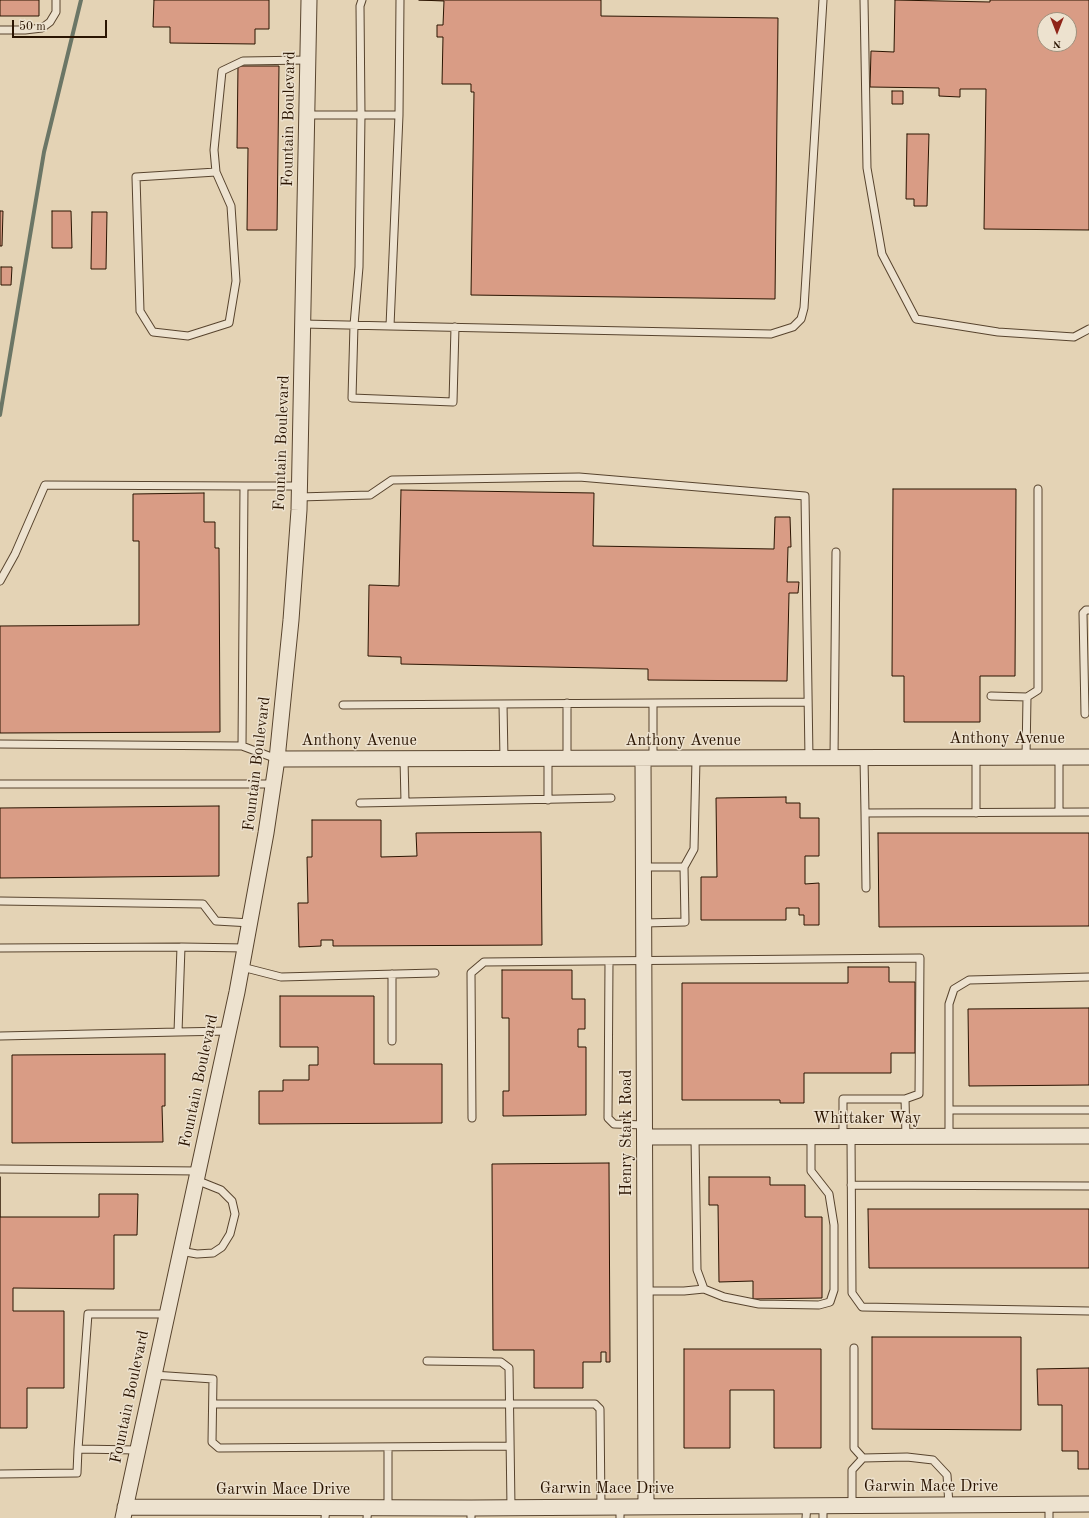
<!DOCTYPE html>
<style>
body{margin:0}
#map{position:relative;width:1089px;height:1518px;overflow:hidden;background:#e4d3b5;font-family:"Old Standard TT",serif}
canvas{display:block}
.north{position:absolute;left:1037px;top:12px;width:40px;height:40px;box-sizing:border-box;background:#ede2cf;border:1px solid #9f907d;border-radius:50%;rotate:180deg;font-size:11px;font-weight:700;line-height:16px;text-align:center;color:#2a1401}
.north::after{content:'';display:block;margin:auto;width:14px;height:18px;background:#8f2418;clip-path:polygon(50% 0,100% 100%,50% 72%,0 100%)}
.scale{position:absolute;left:12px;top:20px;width:95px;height:18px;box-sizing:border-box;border:2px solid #2a1401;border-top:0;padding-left:5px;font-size:12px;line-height:14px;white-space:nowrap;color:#2a1401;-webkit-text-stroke:3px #ede2cf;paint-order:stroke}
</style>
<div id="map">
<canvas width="1089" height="1518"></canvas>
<div class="north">N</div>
<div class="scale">50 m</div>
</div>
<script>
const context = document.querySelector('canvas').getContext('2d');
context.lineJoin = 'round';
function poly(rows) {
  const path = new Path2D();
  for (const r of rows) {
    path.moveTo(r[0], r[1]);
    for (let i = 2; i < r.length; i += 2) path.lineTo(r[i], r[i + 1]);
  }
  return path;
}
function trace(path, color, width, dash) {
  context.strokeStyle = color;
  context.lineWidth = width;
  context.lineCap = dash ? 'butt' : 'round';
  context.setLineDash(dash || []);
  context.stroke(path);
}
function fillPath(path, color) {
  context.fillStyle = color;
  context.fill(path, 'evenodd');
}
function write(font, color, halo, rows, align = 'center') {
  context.font = font + ' "Old Standard TT",serif';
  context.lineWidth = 3;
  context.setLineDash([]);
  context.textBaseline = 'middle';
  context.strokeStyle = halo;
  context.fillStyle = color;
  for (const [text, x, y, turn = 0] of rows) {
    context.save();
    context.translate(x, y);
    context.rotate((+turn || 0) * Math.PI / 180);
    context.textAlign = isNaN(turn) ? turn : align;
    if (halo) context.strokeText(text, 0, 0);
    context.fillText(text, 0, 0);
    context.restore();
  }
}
trace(poly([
 [0,415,44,152,81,0]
]), '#6b7666', 4);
const building = poly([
 [0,0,39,0,39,16,0,16,0,0],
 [154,0,269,0,269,29,255,29,255,44,170,43,170,27,153,27,154,0],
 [419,0,601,0,601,16,778,18,775,299,471,295,474,92,471,92,471,84,442,84,443,37,437,37,437,25,443,25,444,1,419,0],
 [895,0,990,2,990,0,1089,0,1089,230,984,229,986,89,960,89,960,97,939,96,939,88,870,87,871,51,894,52,895,0],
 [1045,20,1069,20,1069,44,1045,44,1045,20],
 [238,66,279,66,277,230,247,230,248,148,237,148,238,66],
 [892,91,903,91,903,104,892,104,892,91],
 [907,134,929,134,927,206,914,206,914,199,906,199,907,134],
 [0,211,3,211,2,246,0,246,0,211],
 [52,211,71,211,72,248,52,248,52,211],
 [92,212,107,212,106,269,91,269,92,212],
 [1,267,12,267,11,285,1,285,1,267],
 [893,489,1016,489,1015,676,980,676,980,722,904,722,904,676,892,676,893,489],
 [401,490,594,493,593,546,774,549,775,517,790,517,791,547,788,547,787,582,799,582,798,593,789,593,787,681,648,680,648,669,401,664,401,657,368,656,369,585,399,586,401,490],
 [204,493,204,522,215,522,215,548,219,548,220,732,0,733,0,626,139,625,139,541,133,541,133,494,204,493],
 [786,797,786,803,800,803,800,818,819,818,819,856,805,856,805,884,819,883,819,925,804,925,804,915,799,915,799,908,786,908,786,920,701,920,701,877,717,877,716,798,786,797],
 [219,806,219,876,0,878,0,808,219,806],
 [312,820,381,820,381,857,417,856,416,833,541,832,542,945,333,946,333,940,321,940,321,946,299,947,298,903,308,903,307,857,312,857,312,820],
 [878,833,1089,833,1089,926,879,927,878,833],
 [848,967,889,967,889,982,915,982,915,1053,891,1053,891,1073,804,1073,804,1103,780,1103,780,1100,682,1100,682,983,848,983,848,967],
 [502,970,572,970,572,999,585,999,585,1029,578,1029,578,1047,586,1047,586,1115,503,1116,503,1091,509,1091,509,1018,502,1018,502,970],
 [280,996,374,996,374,1064,442,1064,442,1123,259,1124,259,1091,283,1091,283,1080,309,1080,309,1065,318,1065,318,1047,280,1047,280,996],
 [1089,1008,1089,1085,969,1086,968,1009,1089,1008],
 [165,1054,165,1106,162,1106,163,1142,12,1143,12,1055,165,1054],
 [609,1163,610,1362,606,1362,606,1352,601,1352,601,1362,583,1362,583,1388,534,1388,534,1350,493,1350,492,1164,609,1163],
 [0,1177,0,1217,99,1217,99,1194,138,1194,137,1235,114,1235,114,1289,13,1288,13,1311,64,1311,64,1388,27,1388,27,1428,0,1428,0,1177],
 [709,1177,770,1177,770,1185,805,1185,805,1217,822,1217,822,1298,753,1299,753,1281,719,1282,718,1205,709,1205,709,1177],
 [868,1209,1089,1209,1089,1268,869,1268,868,1209],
 [872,1337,1021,1337,1021,1430,872,1429,872,1337],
 [684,1349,821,1349,821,1448,774,1448,774,1390,730,1390,730,1448,684,1448,684,1349],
 [1089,1368,1089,1469,1078,1469,1078,1451,1062,1451,1062,1405,1038,1405,1037,1369,1089,1368]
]);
fillPath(building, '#d99c85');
trace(building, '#2a1401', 1);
const service = poly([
 [362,0,360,6,361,115,359,267,354,325,352,398,453,402,455,327],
 [864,0,867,168,882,254,916,319,998,332,1074,337,1089,329],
 [0,30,25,30,42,28,50,22,56,12,56,0],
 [307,115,399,115,400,0],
 [216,172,136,177,140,311,153,332,188,336,229,323,236,281,231,206,216,172,214,150,222,71,243,61,308,60],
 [303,324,390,326,399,115],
 [390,326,771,334,793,327,801,319,804,308,823,0],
 [299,497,370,495,392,480,579,477,805,496,809,758],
 [0,581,15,554,45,485,244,486],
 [991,696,1027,697],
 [567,703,567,759],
 [503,704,504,759],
 [343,705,808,702],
 [1085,714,1083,613,1086,610,1089,610],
 [0,744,242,746],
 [976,757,976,813],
 [1026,757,1027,697,1038,690,1038,489],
 [1059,757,1059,812],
 [834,758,836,552],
 [864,758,865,813,1089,812],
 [277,759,242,746,244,486,299,486],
 [404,759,405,802],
 [548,759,548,800],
 [653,759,653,703],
 [0,784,273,784],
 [360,803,611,798],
 [865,813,866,888],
 [643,867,684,867,694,849,696,759],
 [0,901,203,904,216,921,251,923],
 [644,923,685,922,684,867],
 [0,948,181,947],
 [609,962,608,1118,614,1124,645,1125],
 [242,967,281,977,435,973],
 [392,974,392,1041],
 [229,1031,178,1032,181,947,246,948],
 [0,1036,178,1032],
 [905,1099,906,1137],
 [949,1110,1089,1110],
 [472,1118,471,973,484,962,920,958,919,1094,905,1099,843,1099,843,1137],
 [851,1137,852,1293,862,1307,1089,1311],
 [949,1137,949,1004,954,989,969,980,1089,977],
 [695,1138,697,1270,704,1289,724,1297,759,1304,819,1305,830,1302,834,1290,834,1225,829,1194,811,1171,811,1137],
 [0,1169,198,1171],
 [851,1185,1089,1186],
 [180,1251,197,1254,213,1253,222,1247,230,1234,235,1214,232,1201,221,1190,196,1180],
 [645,1291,684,1291,704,1289],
 [854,1348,854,1448,863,1458],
 [427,1361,501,1362,509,1368,511,1507],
 [153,1375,213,1379,212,1442,219,1448,510,1446],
 [213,1404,595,1404,600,1409,601,1507],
 [388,1447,388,1507],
 [137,1450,78,1449,88,1314,167,1314],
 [0,1474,77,1473,78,1449],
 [823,1505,823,1518],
 [852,1505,852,1470,863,1458,907,1457,933,1460,947,1475,949,1505],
 [1049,1505,1049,1518],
 [471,1508,471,1518],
 [325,1518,326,1508],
 [367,1518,368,1508],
 [620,1518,620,1507],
 [806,1518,807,1505]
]);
const minor = poly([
 [277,759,1089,757],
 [643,759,646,1506],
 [645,1137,1089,1136],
 [125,1507,471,1508,1089,1504],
 [123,1518,237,992,266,833,277,759,291,620,299,510,309,0]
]);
trace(service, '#58442e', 9);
trace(minor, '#58442e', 17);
trace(service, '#ede2cf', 7);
trace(minor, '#ede2cf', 15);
write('16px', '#2a1401', '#ede2cf', [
 ["Fountain Boulevard",289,119,-89],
 ["Fountain Boulevard",282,443,-88],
 ["Anthony Avenue",1007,739],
 ["Anthony Avenue",359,741],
 ["Anthony Avenue",683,741],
 ["Fountain Boulevard",257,764,-83],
 ["Fountain Boulevard",199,1081,-78],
 ["Whittaker Way",867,1119],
 ["Henry Stark Road",627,1133,-90],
 ["Fountain Boulevard",130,1397,-78],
 ["Garwin Mace Drive",931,1487],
 ["Garwin Mace Drive",607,1489],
 ["Garwin Mace Drive",283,1490]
]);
</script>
